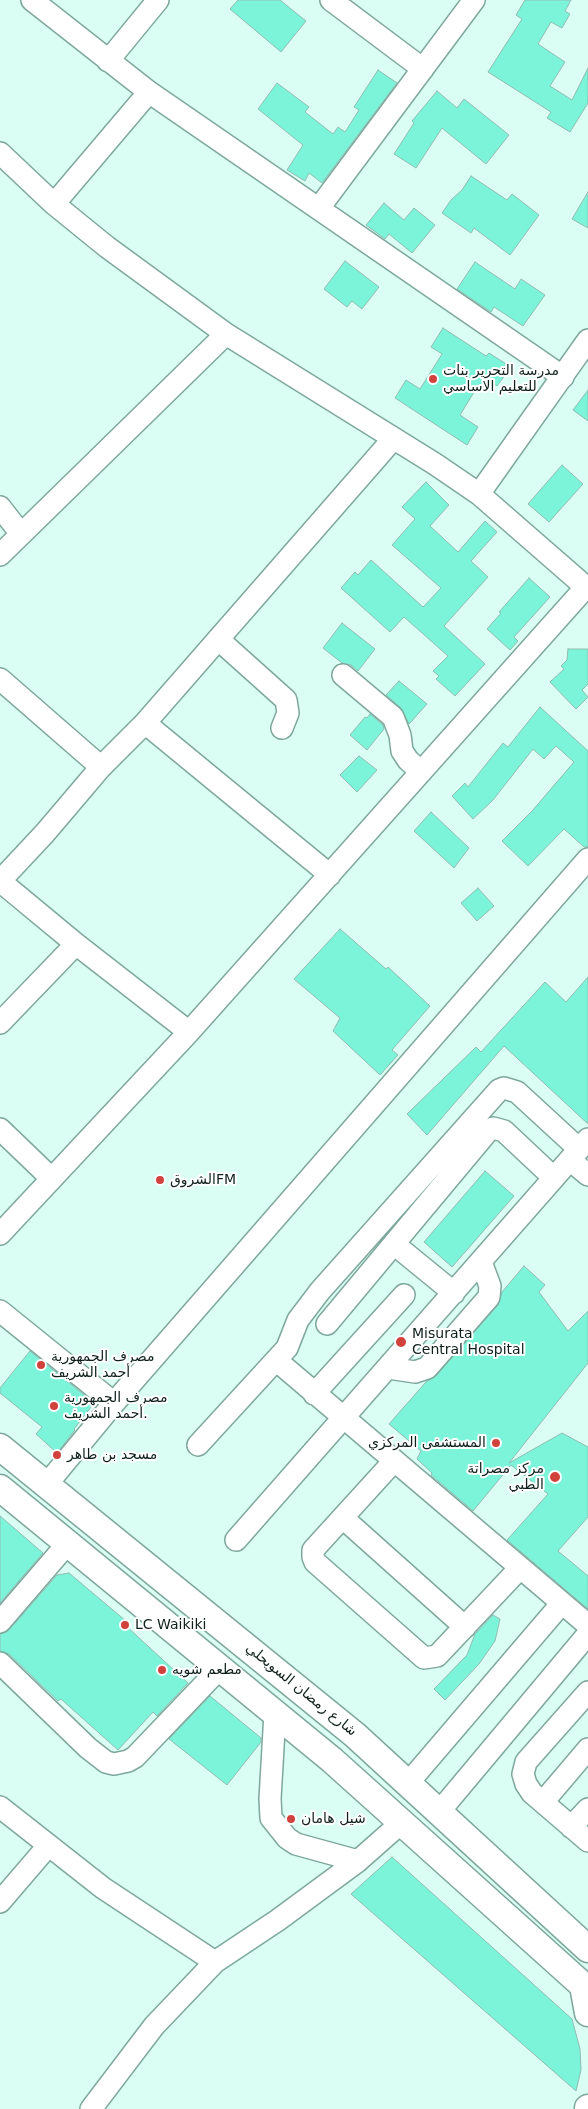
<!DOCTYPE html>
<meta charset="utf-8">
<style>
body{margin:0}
canvas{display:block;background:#dafef4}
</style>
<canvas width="588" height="2109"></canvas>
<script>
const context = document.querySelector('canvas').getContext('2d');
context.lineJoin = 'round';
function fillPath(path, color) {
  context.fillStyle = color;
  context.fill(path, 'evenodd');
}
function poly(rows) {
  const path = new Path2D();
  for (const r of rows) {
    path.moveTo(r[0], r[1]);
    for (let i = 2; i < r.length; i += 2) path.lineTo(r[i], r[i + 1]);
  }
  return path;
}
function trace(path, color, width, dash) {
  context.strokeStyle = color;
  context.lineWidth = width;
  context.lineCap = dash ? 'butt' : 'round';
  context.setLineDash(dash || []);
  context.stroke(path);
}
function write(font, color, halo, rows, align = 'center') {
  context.font = font + ' "DejaVu Sans","Noto Sans Arabic",sans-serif';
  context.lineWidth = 4;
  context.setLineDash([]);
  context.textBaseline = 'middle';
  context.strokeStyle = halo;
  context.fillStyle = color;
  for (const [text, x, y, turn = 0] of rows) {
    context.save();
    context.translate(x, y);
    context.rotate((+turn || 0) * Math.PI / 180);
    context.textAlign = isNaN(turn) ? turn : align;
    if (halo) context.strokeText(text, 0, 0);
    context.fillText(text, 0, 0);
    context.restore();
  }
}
const building = poly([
 [238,0,280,0,306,21,281,52,230,9,238,0],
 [525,0,571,0,565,11,570,14,562,28,551,22,538,44,565,62,550,86,572,100,588,68,588,103,570,132,547,118,551,112,488,72,522,19,516,15,525,0],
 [378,70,397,83,322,183,309,173,305,181,287,170,303,145,258,109,277,83,309,107,305,112,333,134,338,127,345,132,359,110,354,107,378,70],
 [437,91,457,108,464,99,509,135,486,164,442,128,416,168,394,154,414,123,412,121,437,91],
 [471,176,507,200,512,194,539,215,510,255,474,228,471,233,442,213,451,200,462,190,471,176],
 [588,192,588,228,572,219,588,192],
 [384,203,404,220,414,208,435,225,412,253,389,234,385,239,366,225,384,203],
 [345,261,379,287,362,309,352,301,347,307,324,289,345,261],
 [475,262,515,289,521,279,545,295,523,326,494,307,491,312,457,289,475,262],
 [443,328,486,356,489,353,511,367,497,386,492,383,487,390,479,384,460,415,478,427,467,445,395,398,406,380,420,389,442,354,431,347,443,328],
 [588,390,588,421,573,410,588,390],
 [562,465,583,484,549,522,528,504,562,465],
 [426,482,449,505,430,526,458,552,485,521,497,532,471,561,488,577,444,626,485,664,455,696,436,679,439,676,433,671,448,656,404,617,390,632,341,588,355,572,358,575,371,560,423,607,441,588,392,545,415,519,402,507,426,482],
 [529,578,550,597,514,637,518,641,510,650,487,629,501,613,499,612,529,578],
 [342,623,375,649,358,671,351,665,342,663,323,648,342,623],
 [568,649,588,649,588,684,582,690,588,697,576,709,550,682,564,669,561,666,567,660,568,649],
 [399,681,427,704,409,724,401,708,386,695,399,681],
 [540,707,588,751,588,847,584,847,564,829,528,866,502,841,532,811,574,762,556,746,544,759,533,749,493,800,473,819,452,796,465,783,468,787,503,743,508,747,540,707],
 [370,714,383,725,384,729,367,750,350,735,365,717,367,718,370,714],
 [359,756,377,770,357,792,340,775,359,756],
 [431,812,469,848,454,868,414,831,431,812],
 [478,888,494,906,477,921,461,903,478,888],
 [340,929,386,969,388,967,430,1006,392,1050,398,1055,380,1075,333,1031,340,1018,294,979,340,929],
 [588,977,588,1124,504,1046,427,1135,407,1114,476,1047,481,1052,545,982,566,1002,588,977],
 [485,1171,514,1196,452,1267,424,1242,485,1171],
 [524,1266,545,1285,539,1292,568,1331,588,1311,588,1363,509,1463,562,1433,588,1447,588,1517,558,1551,588,1576,588,1609,507,1540,548,1494,511,1465,473,1511,431,1475,432,1473,417,1459,421,1451,389,1424,426,1382,436,1376,498,1305,502,1292,524,1266],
 [30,1351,94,1403,74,1429,75,1430,57,1453,36,1434,42,1427,0,1393,0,1388,30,1351],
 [0,1516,43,1553,0,1603,0,1516],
 [69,1573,126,1621,124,1624,188,1683,157,1716,153,1712,118,1750,61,1699,58,1701,9,1654,0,1651,0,1634,9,1630,57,1575,69,1573],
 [493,1615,500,1619,495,1641,479,1664,445,1700,434,1689,467,1655,475,1634,493,1615],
 [210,1696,261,1738,261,1742,227,1785,169,1739,210,1696],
 [392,1857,572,2019,580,2049,581,2070,576,2091,351,1894,392,1857]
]);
fillPath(building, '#7cf4da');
trace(building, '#91bcb1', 1);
const minor = poly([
 [32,0,149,92,563,377],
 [331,0,423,69],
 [108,61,158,0],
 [0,153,54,204,107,247,226,334,435,464,479,494,588,589],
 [54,204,149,92],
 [319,208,474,0],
 [479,494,588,340],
 [0,507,21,534],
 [0,555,226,334],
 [218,639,286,700,288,713,282,728],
 [343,675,393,717,400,735,402,751,408,760,421,772],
 [0,679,101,767],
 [145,723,330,875],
 [0,881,45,833,101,767,145,723,393,439],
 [0,881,76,944,189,1032],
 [0,1023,76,944],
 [0,1129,51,1178],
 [570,1160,588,1175],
 [0,1234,189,1032,586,587],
 [394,1244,454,1293],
 [0,1311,114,1403],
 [327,1324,488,1131,493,1128,504,1131,554,1178],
 [276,1360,588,1625],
 [388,1368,415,1372,427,1368,489,1297,490,1286,481,1262],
 [314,1394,404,1295],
 [198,1445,287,1348,298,1320,320,1291,499,1090,504,1088,517,1092,579,1149],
 [394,1461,313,1550,313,1557,315,1562,424,1658,437,1656,520,1568],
 [47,1484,114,1403,588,859],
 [343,1518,465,1627],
 [236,1540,588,1139],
 [0,1622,68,1543],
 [0,1663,88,1748,106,1762,114,1764,128,1761,135,1757,220,1668],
 [588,1692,526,1762,523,1774,526,1784,532,1793,588,1841],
 [275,1713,270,1799,271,1818,287,1838,296,1844,358,1861],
 [409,1782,562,1603],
 [543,1802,588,1749],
 [0,1807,103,1888,215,1962],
 [439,1812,588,1634],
 [571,1827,588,1809],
 [0,1902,48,1846],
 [91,2109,154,2026,215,1962,278,1920,358,1861,401,1823]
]);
const major = poly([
 [0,1447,355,1735,588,1949],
 [0,1488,332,1760,588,1990],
 [583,1986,588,2013],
 [588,2109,588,2108]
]);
trace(minor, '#7ea89d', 24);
trace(major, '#7ea89d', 29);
trace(minor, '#fff', 21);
trace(major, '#fff', 26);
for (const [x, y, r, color] of [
 [433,379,5,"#d0423b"],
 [160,1180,5,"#d0423b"],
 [401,1342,6,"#d0423b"],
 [41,1365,5,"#d0423b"],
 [54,1406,5,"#d0423b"],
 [496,1443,5,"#d0423b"],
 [57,1455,5,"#d0423b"],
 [555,1477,6,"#d0423b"],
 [125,1625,5,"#d0423b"],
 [162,1670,5,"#d0423b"],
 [291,1819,5,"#d0423b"]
]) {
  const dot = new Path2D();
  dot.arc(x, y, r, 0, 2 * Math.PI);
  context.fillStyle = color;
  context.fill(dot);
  trace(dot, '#fff', 2);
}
write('14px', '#0f201c', '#fff', [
 ["مدرسة التحرير بنات",443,371],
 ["للتعليم الاساسي",443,387],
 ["الشروقFM",170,1180],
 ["Misurata",412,1334],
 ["Central Hospital",412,1350],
 ["مصرف الجمهورية",51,1357],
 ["أحمد الشريف",51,1373],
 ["مصرف الجمهورية",64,1398],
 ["أحمد الشريف.",64,1414],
 ["المستشفى المركزي",486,1443,"right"],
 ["مسجد بن طاهر",67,1455],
 ["مركز مصراتة",544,1469,"right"],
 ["الطبي",544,1485,"right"],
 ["LC Waikiki",135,1625],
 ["مطعم شويه",172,1670],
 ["شيل هامان",301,1819]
], 'left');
write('14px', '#0f201c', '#fff', [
 ["شارع رمضان السويحلي",301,1690,39]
]);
</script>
